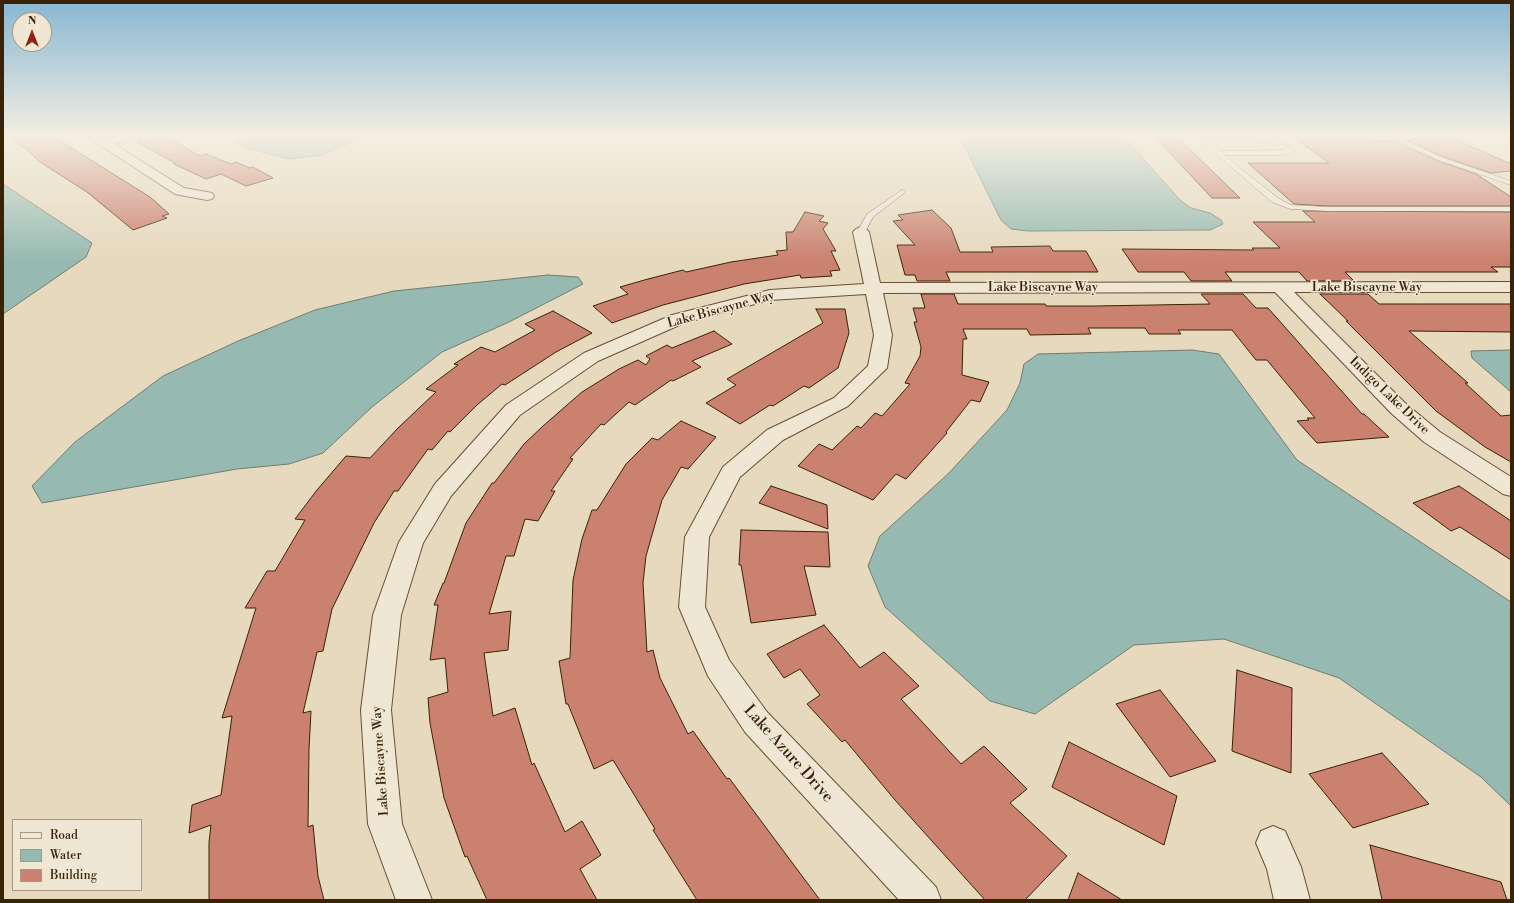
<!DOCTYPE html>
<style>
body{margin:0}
#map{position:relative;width:1514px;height:903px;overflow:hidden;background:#e6d9bd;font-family:"Libre Bodoni",serif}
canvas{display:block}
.frame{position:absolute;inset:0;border:4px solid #3a2206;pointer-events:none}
.legend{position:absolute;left:12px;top:819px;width:130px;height:72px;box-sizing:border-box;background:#efe6d4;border:1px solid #a79882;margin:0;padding:5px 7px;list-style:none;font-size:12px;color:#3a2206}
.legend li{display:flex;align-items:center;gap:8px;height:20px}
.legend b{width:20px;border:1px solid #a79882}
.north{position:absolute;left:12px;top:12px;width:40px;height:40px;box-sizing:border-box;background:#efe6d4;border:1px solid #a79882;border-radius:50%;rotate:0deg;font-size:11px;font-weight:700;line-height:16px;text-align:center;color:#3a2206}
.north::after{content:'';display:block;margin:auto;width:14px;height:18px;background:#8f2418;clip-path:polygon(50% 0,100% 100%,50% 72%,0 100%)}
</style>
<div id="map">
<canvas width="1514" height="903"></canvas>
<div class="frame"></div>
<ul class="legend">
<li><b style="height:5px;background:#efe6d4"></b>Road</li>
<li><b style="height:11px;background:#96bab1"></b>Water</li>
<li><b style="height:11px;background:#cb816f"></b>Building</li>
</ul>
<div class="north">N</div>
</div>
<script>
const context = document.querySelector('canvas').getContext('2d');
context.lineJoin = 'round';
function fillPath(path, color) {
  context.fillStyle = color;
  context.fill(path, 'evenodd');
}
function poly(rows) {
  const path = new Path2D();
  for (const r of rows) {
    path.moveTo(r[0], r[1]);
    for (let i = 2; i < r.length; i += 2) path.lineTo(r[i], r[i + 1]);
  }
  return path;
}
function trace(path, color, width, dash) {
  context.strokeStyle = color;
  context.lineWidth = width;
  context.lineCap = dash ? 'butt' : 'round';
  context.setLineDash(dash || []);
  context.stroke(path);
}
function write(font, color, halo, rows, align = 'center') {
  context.font = font + ' "Libre Bodoni",serif';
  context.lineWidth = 3;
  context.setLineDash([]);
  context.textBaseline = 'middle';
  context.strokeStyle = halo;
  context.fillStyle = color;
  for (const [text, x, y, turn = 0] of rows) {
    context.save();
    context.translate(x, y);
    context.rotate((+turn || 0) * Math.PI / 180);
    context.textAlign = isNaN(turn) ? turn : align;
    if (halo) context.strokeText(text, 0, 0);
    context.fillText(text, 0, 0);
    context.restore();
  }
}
const water = poly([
 [246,135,364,135,350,143,322,155,289,159,246,148,236,141,246,135],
 [959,135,1122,135,1181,201,1191,208,1210,213,1221,220,1223,224,1210,230,1028,231,1011,229,1001,220,959,135],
 [3,184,92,243,86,257,3,314,3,184],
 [548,275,578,277,583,284,509,322,442,352,372,407,323,453,289,464,237,469,42,503,32,486,75,442,163,376,238,341,315,310,394,291,548,275],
 [1192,350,1219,354,1297,460,1511,602,1511,806,1481,777,1339,678,1224,639,1134,645,1035,714,990,701,885,607,868,566,880,536,949,473,1007,410,1020,383,1024,364,1038,354,1192,350],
 [1511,350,1511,392,1472,358,1471,351,1511,350]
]);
fillPath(water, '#96bab1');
trace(water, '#717d6d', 1);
const building = poly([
 [5,135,51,135,150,197,169,214,162,216,167,218,133,230,87,192,40,162,26,149,5,135],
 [163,135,200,156,206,154,231,164,236,162,250,168,253,167,273,178,246,186,221,174,206,179,174,164,175,163,137,142,163,135],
 [1291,135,1363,135,1376,142,1394,141,1438,161,1476,174,1511,197,1511,206,1328,206,1294,204,1248,163,1329,163,1291,135],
 [1447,136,1511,164,1511,171,1491,173,1444,157,1406,140,1447,136],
 [1156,138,1178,138,1240,198,1212,198,1156,138],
 [932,210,951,228,960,252,993,252,991,247,1050,246,1053,251,1086,251,1098,272,946,272,950,281,917,281,915,275,905,275,897,245,915,245,893,221,903,220,898,215,932,210],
 [1303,211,1511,212,1511,267,1491,267,1498,272,1345,272,1354,281,1307,281,1299,272,1225,272,1232,281,1191,281,1184,272,1138,272,1122,249,1254,250,1252,248,1280,248,1253,222,1315,222,1303,211],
 [805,212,824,216,819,221,828,223,823,229,836,251,831,251,840,270,830,271,832,276,801,278,800,275,744,284,663,305,612,323,593,306,628,294,620,287,648,279,683,270,686,272,731,262,778,255,776,251,787,250,786,232,793,232,805,212],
 [921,294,954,294,958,304,1045,304,1046,306,1095,306,1210,304,1201,294,1243,294,1256,308,1268,308,1362,414,1364,414,1389,437,1317,443,1297,421,1309,420,1307,418,1315,418,1267,360,1256,360,1232,330,1178,330,1181,334,1149,334,1145,328,1088,328,1091,334,1030,335,1027,329,963,329,967,339,963,339,962,375,989,382,980,402,971,400,946,432,947,433,906,479,896,474,873,500,798,466,819,444,832,450,857,426,861,428,875,413,882,416,910,384,905,383,920,356,921,347,914,322,917,322,913,308,925,308,921,294],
 [1320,294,1368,294,1379,304,1511,304,1511,332,1409,331,1468,383,1465,383,1501,416,1511,415,1511,462,1485,447,1436,411,1346,321,1348,321,1320,294],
 [816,309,845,309,849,333,838,368,809,388,804,386,773,406,770,405,740,424,706,403,736,385,727,379,823,323,816,309],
 [553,311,592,333,556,352,505,385,502,384,477,405,450,432,448,431,432,450,428,449,398,491,394,491,374,523,332,609,323,651,317,652,303,713,311,711,309,749,308,827,313,825,318,876,324,900,209,900,209,842,211,825,189,833,192,805,221,795,232,716,222,718,256,608,245,608,267,571,275,571,305,520,295,519,317,490,346,456,370,458,398,428,436,392,426,389,458,365,454,364,481,347,495,352,535,330,525,324,553,311],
 [714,331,732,344,692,361,701,367,673,381,671,380,635,405,629,402,604,425,601,424,570,458,573,459,551,491,555,491,538,521,525,519,514,556,506,556,489,614,511,611,508,650,484,653,493,716,515,708,532,765,534,763,565,832,582,821,601,855,580,869,597,900,487,900,467,856,465,857,444,798,430,723,428,698,448,692,445,658,430,660,438,605,434,605,443,583,444,583,466,523,492,483,494,483,524,444,543,426,582,392,619,369,638,360,646,365,650,359,646,356,667,345,672,348,714,331],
 [681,421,716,437,688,469,681,467,662,500,646,556,643,583,647,652,653,650,660,678,688,734,693,731,727,779,729,778,820,900,697,900,653,830,655,829,613,760,594,769,568,704,566,704,559,661,570,658,573,580,582,539,592,510,597,510,626,464,652,438,658,440,681,421],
 [771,486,827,505,828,529,759,503,771,486],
 [1459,486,1511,521,1511,560,1460,527,1451,531,1413,503,1459,486],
 [741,530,828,532,830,567,804,566,816,615,751,623,741,565,739,565,741,530],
 [824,625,860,668,884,652,919,686,901,699,961,764,984,746,1027,789,1010,803,1067,856,1025,900,985,900,895,800,845,740,842,742,807,704,820,695,800,669,784,678,767,654,824,625],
 [1237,670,1292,688,1291,773,1232,751,1237,670],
 [1160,690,1216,761,1170,777,1116,704,1160,690],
 [1069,742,1177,796,1164,845,1052,787,1069,742],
 [1382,753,1429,804,1353,828,1309,774,1382,753],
 [1370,845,1501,882,1507,900,1382,900,1370,845],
 [1078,873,1122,900,1068,900,1078,873]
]);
fillPath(building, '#cb816f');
trace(building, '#3a2206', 1);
const lane = poly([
 [1196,135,1202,135,1205,137,1271,138,1293,150,1293,152,1280,155,1224,155,1278,198,1291,205,1328,207,1511,207,1511,211,1328,211,1290,209,1272,202,1216,154,1196,135],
 [1209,141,1270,142,1285,150,1220,151,1209,141],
 [1386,135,1393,135,1443,158,1511,181,1511,185,1439,160,1386,135],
 [902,190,904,191,904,193,873,217,864,234,858,234,857,232,867,214,902,190]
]);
const street = poly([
 [85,135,99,135,106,139,124,135,143,135,141,138,114,144,184,188,212,193,214,196,212,199,207,200,175,194,85,135],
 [861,227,866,229,869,232,880,283,1511,282,1511,292,1294,292,1405,403,1440,432,1511,477,1511,496,1503,494,1424,442,1391,413,1275,292,883,293,892,335,887,368,848,406,783,440,740,477,709,537,705,607,729,660,767,712,936,887,941,900,899,900,745,732,708,676,679,607,685,537,723,467,767,430,834,398,868,366,874,335,866,294,770,300,684,323,598,361,520,415,451,496,423,543,401,615,391,710,402,824,432,900,396,900,368,824,361,710,373,615,399,542,435,484,506,405,584,353,672,315,770,290,864,284,853,232,856,229,861,227],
 [1273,826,1285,831,1301,867,1310,900,1274,900,1267,869,1256,843,1261,831,1273,826]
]);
trace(lane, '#655034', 1);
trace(street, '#655034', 2);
fillPath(lane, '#efe6d4');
fillPath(street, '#efe6d4');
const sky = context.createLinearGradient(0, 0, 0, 261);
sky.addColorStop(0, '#87b6d2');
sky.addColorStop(0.52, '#f4eee1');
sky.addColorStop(1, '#f4eee100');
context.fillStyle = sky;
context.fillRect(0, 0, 1514, 261);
write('13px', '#3a2206', '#efe6d4', [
 ["Lake Biscayne Way",1043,288],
 ["Lake Biscayne Way",1367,288],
 ["Lake Biscayne Way",721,310,-15],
 ["Indigo Lake Drive",1389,396,44],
 ["Lake Biscayne Way",381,761,-94]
]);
write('16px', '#3a2206', '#efe6d4', [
 ["Lake Azure Drive",788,754,48]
]);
</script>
